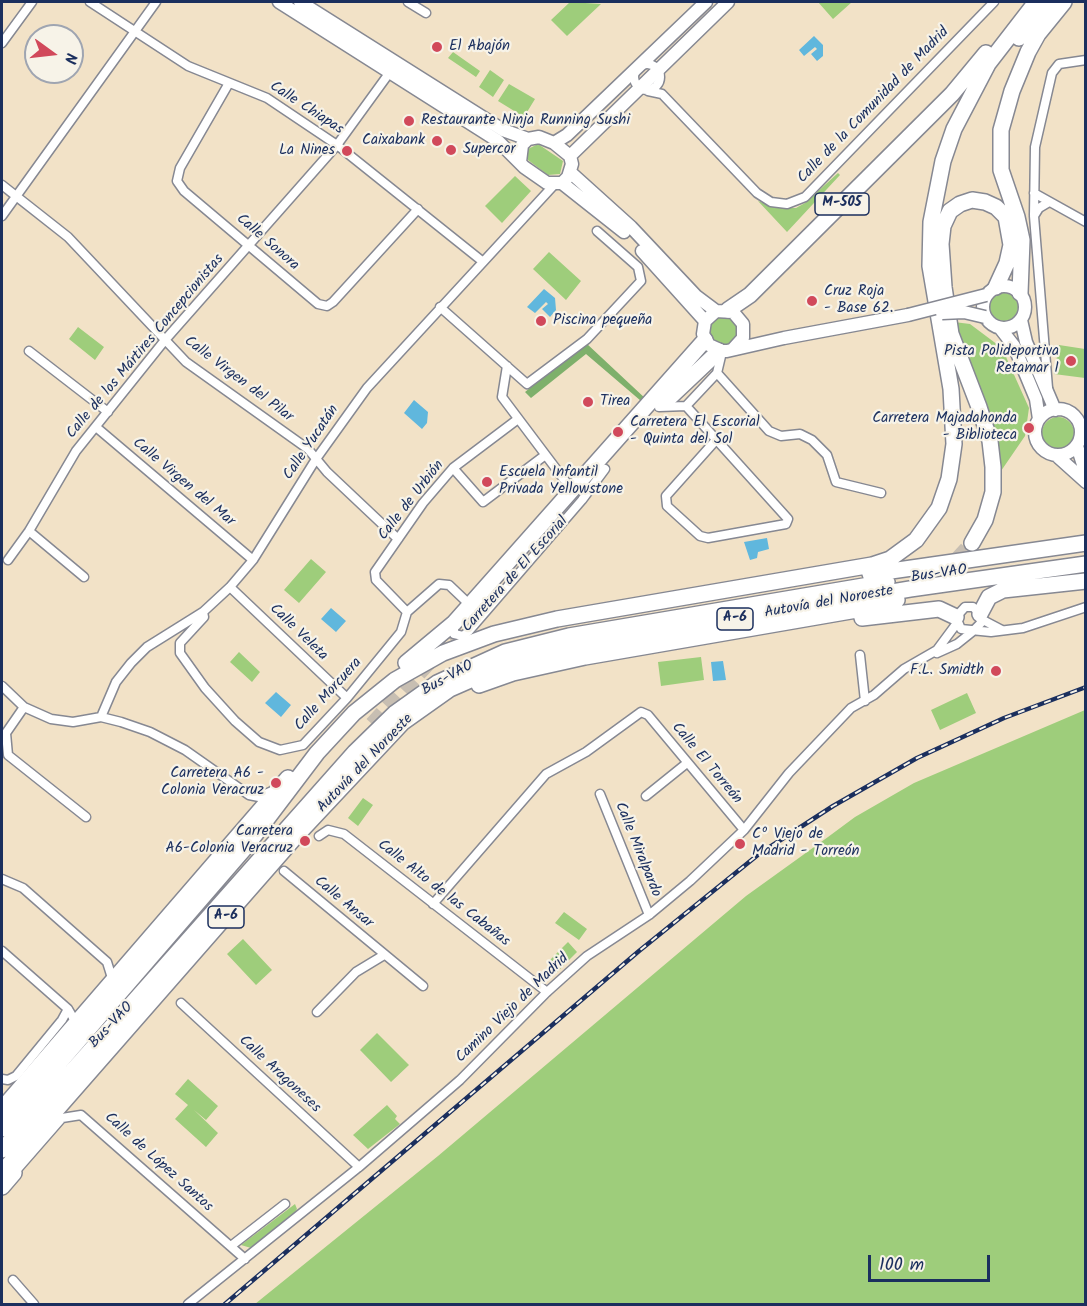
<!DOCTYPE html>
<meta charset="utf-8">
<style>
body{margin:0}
#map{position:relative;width:1087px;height:1306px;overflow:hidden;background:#f2e2c7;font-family:Kalam,sans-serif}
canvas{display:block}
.frame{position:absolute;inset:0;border:3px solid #1b2f5e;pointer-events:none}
.north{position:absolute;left:24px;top:24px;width:60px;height:60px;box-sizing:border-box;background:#f7f3e8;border:2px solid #9fa5b1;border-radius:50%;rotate:105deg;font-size:16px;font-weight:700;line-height:24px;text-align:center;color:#1b2f5e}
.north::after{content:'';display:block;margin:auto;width:21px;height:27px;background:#d1495b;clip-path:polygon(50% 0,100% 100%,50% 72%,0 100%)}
.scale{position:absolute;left:868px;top:1255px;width:122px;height:27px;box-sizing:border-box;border:3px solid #1b2f5e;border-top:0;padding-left:8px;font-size:18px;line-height:21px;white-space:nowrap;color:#1b2f5e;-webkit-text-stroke:4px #f7f3e8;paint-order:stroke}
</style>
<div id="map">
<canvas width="1087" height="1306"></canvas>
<div class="frame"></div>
<div class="north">N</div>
<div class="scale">100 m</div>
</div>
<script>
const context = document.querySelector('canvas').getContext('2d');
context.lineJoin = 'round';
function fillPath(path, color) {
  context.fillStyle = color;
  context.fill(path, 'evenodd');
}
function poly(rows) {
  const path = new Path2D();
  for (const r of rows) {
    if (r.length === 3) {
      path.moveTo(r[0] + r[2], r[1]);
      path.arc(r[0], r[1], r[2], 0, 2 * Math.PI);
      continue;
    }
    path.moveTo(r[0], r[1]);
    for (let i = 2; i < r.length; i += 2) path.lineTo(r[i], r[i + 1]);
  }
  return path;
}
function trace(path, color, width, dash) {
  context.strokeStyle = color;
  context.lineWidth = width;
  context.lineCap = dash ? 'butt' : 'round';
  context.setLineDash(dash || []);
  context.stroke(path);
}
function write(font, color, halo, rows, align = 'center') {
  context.font = font + ' Kalam,sans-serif';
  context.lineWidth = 4.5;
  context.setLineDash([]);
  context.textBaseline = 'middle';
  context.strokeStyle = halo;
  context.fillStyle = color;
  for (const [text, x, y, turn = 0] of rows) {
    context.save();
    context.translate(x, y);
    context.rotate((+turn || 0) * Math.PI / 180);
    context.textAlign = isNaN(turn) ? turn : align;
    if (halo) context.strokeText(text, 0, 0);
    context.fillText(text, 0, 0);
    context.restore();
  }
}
fillPath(poly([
 [570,2,601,4,567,36,551,20],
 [818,2,852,2,833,19],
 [453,52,480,71,476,77,448,58],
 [490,70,504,80,493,97,479,87],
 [509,84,535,99,524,117,498,101],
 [538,144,563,161,560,174,548,175,528,160,528,149],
 [838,173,840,175,787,232,758,201,776,208,796,208,805,203],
 [515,176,531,191,502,223,485,206],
 [549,252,581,281,566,300,533,269],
 [1004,307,14],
 [723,331,14],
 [954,322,970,324,1002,348,1029,408,1025,436,1001,471,997,441],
 [78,327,104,347,95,360,69,339],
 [1059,345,1085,349,1085,378,1054,374],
 [1058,433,16],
 [311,559,326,572,299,603,284,590],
 [239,652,260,672,252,682,230,662],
 [701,657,704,680,661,686,658,662],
 [967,693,976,713,940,730,931,710],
 [1085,710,1085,1304,255,1304,438,1156,746,896,828,837,855,817,914,783],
 [363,798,373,805,358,826,348,818],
 [564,912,587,929,579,940,555,923],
 [243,939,272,970,256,985,227,954],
 [568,942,577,952,556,973,547,963],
 [377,1033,409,1065,391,1082,360,1050],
 [188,1079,218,1106,206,1120,194,1110,218,1133,206,1147,175,1119,188,1105,175,1094],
 [387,1105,397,1116,395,1119,400,1124,368,1149,353,1135],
 [295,1204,297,1209,295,1212,251,1248,241,1245]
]), '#9ecd7b');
fillPath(poly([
 [586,343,647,400,641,401,586,354,531,398,525,392]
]), '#7eb06b');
fillPath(poly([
 [814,36,823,45,823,56,817,61,811,54,817,49,815,47,804,56,799,50],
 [544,289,555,298,556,310,550,317,542,309,548,304,546,302,535,313,527,307],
 [414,400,428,412,427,423,422,429,404,413],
 [767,538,769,549,758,552,757,558,750,560,744,542],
 [331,608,346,621,336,632,321,619],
 [723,661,726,680,713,681,711,662],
 [276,692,291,705,281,717,265,703]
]), '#60b7dd');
trace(poly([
 [921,589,948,569,972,543],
 [372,724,463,626]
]), '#c7beb2', 15, [15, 8]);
const street = poly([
 [90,2,188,66,267,98,337,145,482,261],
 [408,2,426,13],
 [2,43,32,2],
 [647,77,13],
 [229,83,180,168,177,181,184,191,318,304,327,306,333,302,418,209],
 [648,91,662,94,757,193,771,202,787,204,805,197,994,2],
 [2,185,68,237,186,362,308,449,327,472,398,539],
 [1034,193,1086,222],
 [1034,215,1035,147,1052,73,1059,64,1086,60],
 [2,216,156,2],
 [440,307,527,384,587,339,641,281,638,267,597,231],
 [29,351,108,412],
 [722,352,717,373,769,431,781,436,800,434,812,440,827,455,836,482,881,493],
 [507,366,502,397,572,490],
 [1048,388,1034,216,1039,208,1049,202],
 [686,406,788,519,786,524,708,538,700,536,667,506,666,496,716,440],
 [659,407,686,406,717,373],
 [96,427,253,560],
 [453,468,483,502,544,456],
 [29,531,84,577],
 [8,560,29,531,76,451,165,340,337,145,390,72],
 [230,587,347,698],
 [203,612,204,617,180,643,180,653,205,688,235,721,259,742,280,750,303,745,347,698,401,632,407,612,439,584,449,585,470,605],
 [407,612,376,580,375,572,423,503,453,468,518,419],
 [981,619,1002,630],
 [454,623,454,634,463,636,469,631,582,500,605,469],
 [974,630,981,623,980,614,973,607,965,607,956,617,961,629,991,632,1023,628,1086,607],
 [937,653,957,644,972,632],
 [860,655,865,701],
 [2,686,24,707,51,719,73,722,101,717,121,722,150,732,185,750,249,795,259,797,270,792],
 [24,707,6,733,8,755,86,817],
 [101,717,116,682,131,663,147,647,203,612,230,587,253,560,316,459,367,388,554,185],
 [600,794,649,915],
 [646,796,687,763],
 [319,836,328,830,344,834,547,992],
 [284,871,423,986],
 [2,879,23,888,107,962,112,978],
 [433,904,546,774,586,752,641,712,648,715,744,830],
 [2,951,68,1009,75,1021],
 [181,1003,359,1167],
 [317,1012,356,972,384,955],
 [2,1079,8,1080,16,1076,62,1020,68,1009],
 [14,1173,62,1118,81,1115,245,1259],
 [231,1246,285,1204],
 [13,1280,34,1304],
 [188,1304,359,1167,460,1080,547,992,587,956,649,915,690,881,744,830,789,773,851,708,874,695,904,669,937,650,957,623]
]);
const secondary = poly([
 [279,2,498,141,524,167,547,183,562,183,568,177,572,164,570,156,554,143,539,137,528,139,522,145,520,162],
 [300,2,503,130,528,139],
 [554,143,567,135,706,2],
 [570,156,728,2],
 [570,172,631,227,696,296,716,311],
 [562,183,624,232],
 [642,251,705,321],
 [1004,307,21],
 [1021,320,1026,342,1055,410],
 [1000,328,1014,346,1036,399,1039,419],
 [733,349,743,338,743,324,733,312,716,311,705,321,703,334,709,345,722,351,727,351,784,338,908,315],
 [1058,432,23],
 [1077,446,1086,474],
 [1057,456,1086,482]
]);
const highway = poly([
 [1019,38,1052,2],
 [1020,293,1022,240,1017,217,1001,170,1001,130,1012,91,1028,52,1038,34,1064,2],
 [728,310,750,295,952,94,986,53],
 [666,401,719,351],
 [972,543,985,520,993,492,993,467,990,441,979,407,951,334,944,287,941,244,943,226,950,211,960,204,972,200,985,202,996,207,1006,217,1011,245,1007,263,996,287],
 [870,574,1086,543],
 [980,614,989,597,1003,590,1086,581],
 [862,618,939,609,956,617],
 [406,663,454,623,705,340],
 [479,685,513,673,585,657,874,607,897,600],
 [245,848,317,753,354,713,395,680,443,653,494,634,557,619,872,565,890,559,916,540,939,508,949,479,954,444,951,389,930,266,931,222,943,161,954,129,988,64,1036,2],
 [2,1109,288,778],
 [2,1129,251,841],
 [2,1150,355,752,395,713,437,683,505,652,569,636,887,582],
 [2,1172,297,835,402,723,450,689,514,661,570,646,910,589,1086,564],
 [2,1187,14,1173]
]);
trace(street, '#868892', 11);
trace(secondary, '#868892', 15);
trace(highway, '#868892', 18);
trace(street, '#fff', 8);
trace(secondary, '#fff', 12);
trace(highway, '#fff', 15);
const rail = poly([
 [225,1304,639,951,759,854,833,806,917,758,1004,718,1086,687]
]);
trace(rail, '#1b2f5e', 4.5);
trace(rail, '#f7f3e8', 2, [7]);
const secondaryBridge = poly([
 [942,313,964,312,985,317],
 [908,315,986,295]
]);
trace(secondaryBridge, '#868892', 15, []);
trace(secondaryBridge, '#fff', 12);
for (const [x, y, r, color] of [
 [437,47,6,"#d1495b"],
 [409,121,6,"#d1495b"],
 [437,141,6,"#d1495b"],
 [451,150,6,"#d1495b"],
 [347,151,6,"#d1495b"],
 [812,301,6,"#d1495b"],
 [541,321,6,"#d1495b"],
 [1071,361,6,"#d1495b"],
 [588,402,6,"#d1495b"],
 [1029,428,6,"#d1495b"],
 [618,432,6,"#d1495b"],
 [487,482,6,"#d1495b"],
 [996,671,6,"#d1495b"],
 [276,783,6,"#d1495b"],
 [305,841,6,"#d1495b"],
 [740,844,6,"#d1495b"]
]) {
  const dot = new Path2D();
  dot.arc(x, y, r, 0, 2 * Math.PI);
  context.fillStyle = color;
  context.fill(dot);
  trace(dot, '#f7f3e8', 2);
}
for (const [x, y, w] of [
 [842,204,54],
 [735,619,36],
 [226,917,36]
]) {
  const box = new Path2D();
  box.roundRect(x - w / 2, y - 11, w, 22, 4.5);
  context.fillStyle = '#f7f3e8';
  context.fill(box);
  trace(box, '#1b2f5e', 1.5);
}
write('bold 14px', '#1b2f5e', null, [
 ["M-505",842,204],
 ["A-6",735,619],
 ["A-6",226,917]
]);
write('15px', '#1b2f5e', '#f7f3e8', [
 ["El Abajón",449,47],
 ["Restaurante Ninja Running Sushi",421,121],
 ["Caixabank",425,141,"right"],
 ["Supercor",463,150],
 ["La Nines",335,151,"right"],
 ["Cruz Roja",824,292],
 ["- Base 62.",824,309],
 ["Piscina pequeña",553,321],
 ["Pista Polideportiva",1059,352,"right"],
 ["Retamar I",1059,369,"right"],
 ["Tirea",600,402],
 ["Carretera Majadahonda",1017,419,"right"],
 ["- Biblioteca",1017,436,"right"],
 ["Carretera El Escorial",630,423],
 ["- Quinta del Sol",630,440],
 ["Escuela Infantil",499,473],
 ["Privada Yellowstone",499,490],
 ["F.L. Smidth",984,671,"right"],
 ["Carretera A6 -",264,774,"right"],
 ["Colonia Veracruz",264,791,"right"],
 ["Carretera",293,832,"right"],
 ["A6-Colonia Veracruz",293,849,"right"],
 ["Cº Viejo de",752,835],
 ["Madrid - Torreón",752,852]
], 'left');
write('15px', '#1b2f5e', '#f7f3e8', [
 ["Calle de la Comunidad de Madrid",874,106,-46],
 ["Calle Chiapas",306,109,33],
 ["Calle Sonora",267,243,41],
 ["Calle de los Mártires Concepcionistas",146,347,-50],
 ["Calle Virgen del Pilar",238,380,37],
 ["Calle Yucatán",312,443,-56],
 ["Calle Virgen del Mar",183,483,40],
 ["Calle de Urbión",412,501,-52],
 ["Carretera de El Escorial",516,575,-48],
 ["Bus-VAO",939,575,-8],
 ["Autovía del Noroeste",829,603,-10],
 ["Calle Veleta",298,633,44],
 ["Bus-VAO",448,679,-29],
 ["Calle Morcuera",329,695,-48],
 ["Autovía del Noroeste",366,764,-46],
 ["Calle El Torreón",706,764,50],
 ["Calle Miralpardo",637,850,68],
 ["Calle Alto de las Cabañas",443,894,38],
 ["Calle Ansar",343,903,40],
 ["Camino Viejo de Madrid",513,1009,-44],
 ["Bus-VAO",112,1026,-47],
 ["Calle Aragoneses",279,1075,43],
 ["Calle de López Santos",158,1163,42]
]);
</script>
